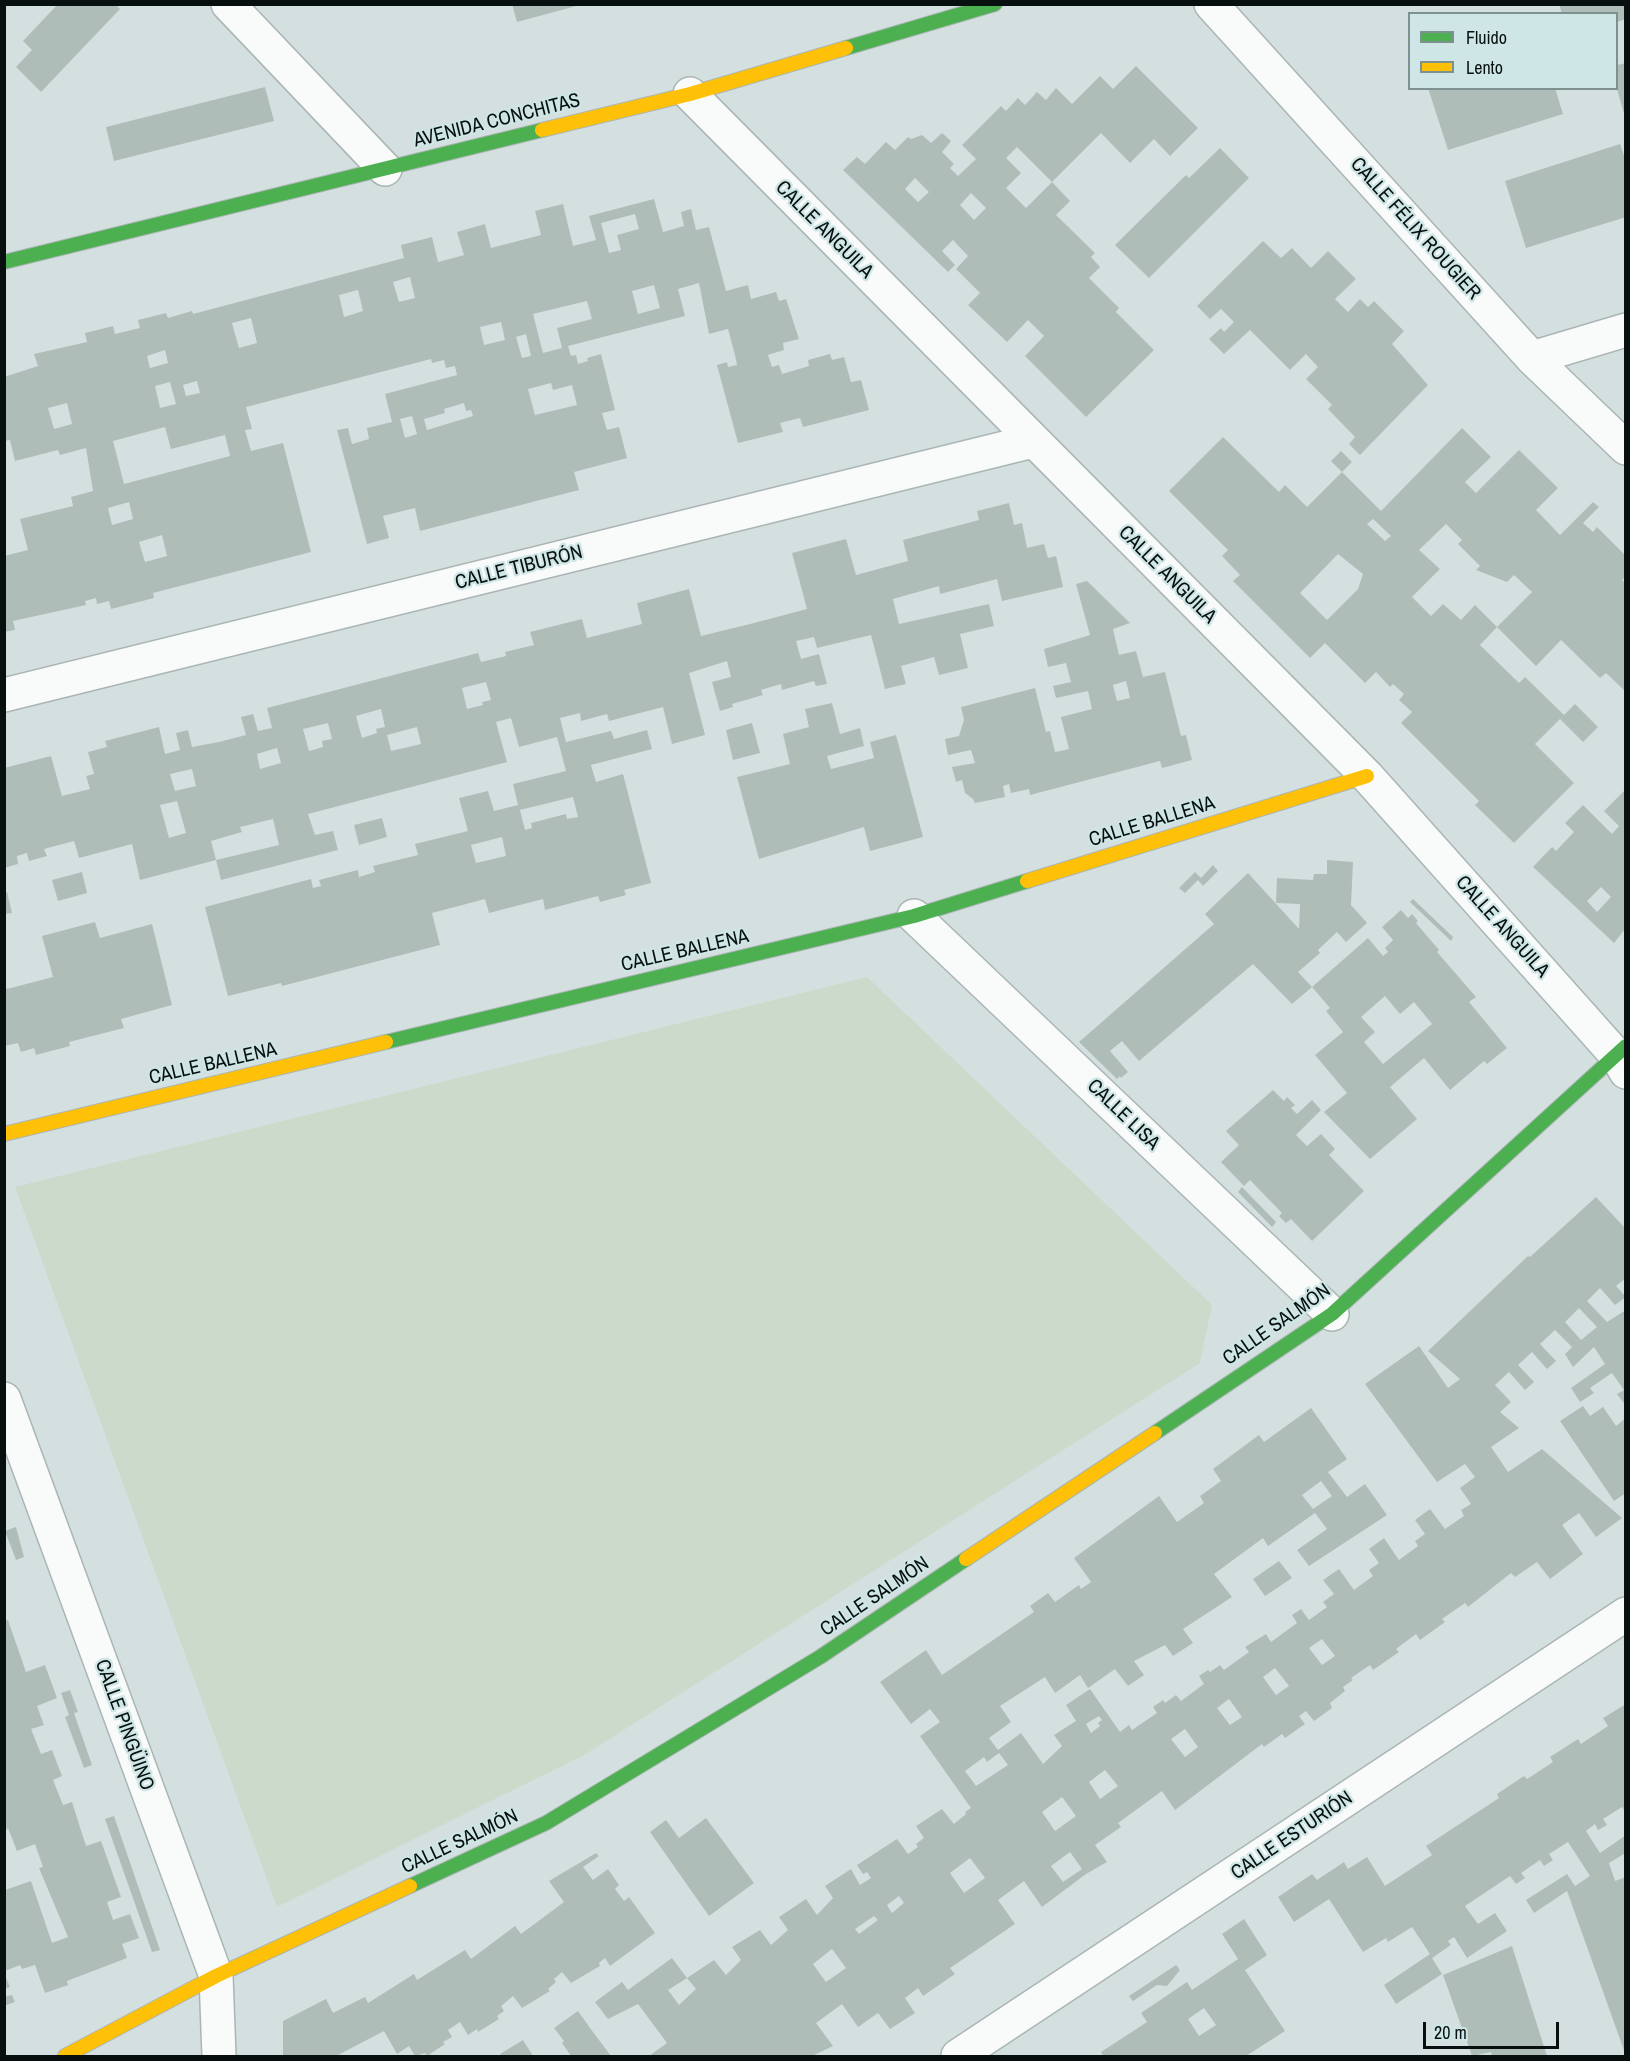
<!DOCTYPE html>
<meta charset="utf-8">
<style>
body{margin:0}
#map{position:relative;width:1630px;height:2061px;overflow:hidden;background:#d4e0e0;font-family:"Archivo Narrow",sans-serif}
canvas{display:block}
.frame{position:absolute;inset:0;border:6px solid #07100f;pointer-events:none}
.legend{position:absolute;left:1408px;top:12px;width:210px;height:78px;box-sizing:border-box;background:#cee6e5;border:2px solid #7e908f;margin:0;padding:8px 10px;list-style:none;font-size:18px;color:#07100f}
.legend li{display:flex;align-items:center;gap:12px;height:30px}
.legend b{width:30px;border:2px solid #7e908f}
.scale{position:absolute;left:1423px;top:2022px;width:136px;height:27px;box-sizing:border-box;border:3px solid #07100f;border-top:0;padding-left:8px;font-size:18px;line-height:21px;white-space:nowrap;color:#07100f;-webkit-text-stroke:4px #cee6e5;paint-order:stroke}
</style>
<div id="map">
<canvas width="1630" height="2061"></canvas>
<div class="frame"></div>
<ul class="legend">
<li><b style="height:8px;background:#4caf50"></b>Fluido</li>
<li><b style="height:8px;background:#ffc107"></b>Lento</li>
</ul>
<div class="scale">20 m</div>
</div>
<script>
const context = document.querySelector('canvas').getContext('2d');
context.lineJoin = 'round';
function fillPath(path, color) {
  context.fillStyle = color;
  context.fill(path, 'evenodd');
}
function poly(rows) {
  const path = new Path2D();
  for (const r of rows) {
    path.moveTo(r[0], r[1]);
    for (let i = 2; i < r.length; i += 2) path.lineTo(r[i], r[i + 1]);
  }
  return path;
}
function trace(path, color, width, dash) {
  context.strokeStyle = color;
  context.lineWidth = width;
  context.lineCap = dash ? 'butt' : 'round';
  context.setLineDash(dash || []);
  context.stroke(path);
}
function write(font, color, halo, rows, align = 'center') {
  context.font = font + ' "Archivo Narrow",sans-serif';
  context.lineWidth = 4.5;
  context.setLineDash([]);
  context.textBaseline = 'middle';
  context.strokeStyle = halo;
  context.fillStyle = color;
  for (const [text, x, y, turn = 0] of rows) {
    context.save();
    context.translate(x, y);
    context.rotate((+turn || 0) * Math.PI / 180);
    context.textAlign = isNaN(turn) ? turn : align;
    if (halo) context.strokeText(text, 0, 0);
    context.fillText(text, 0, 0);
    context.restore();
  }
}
fillPath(poly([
 [867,977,1212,1305,1200,1363,586,1754,277,1907,15,1187]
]), '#cbdacb');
fillPath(poly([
 [58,4,115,4,120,9,41,92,16,67,32,50,23,41],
 [512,4,580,4,580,5,517,22],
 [1559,4,1626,4,1626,19,1617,22,1617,14,1562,14],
 [1626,63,1626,117,1625,117,1617,89,1617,65],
 [1136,66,1198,128,1170,156,1154,139,1130,163,1101,133,1052,182,1017,147,1006,158,1021,173,1006,188,1026,208,1052,182,1070,201,1056,215,1095,253,1091,257,1100,267,1089,278,1119,308,1116,312,1154,350,1086,417,1025,356,1044,336,1028,320,1007,342,968,305,980,293,956,269,968,256,953,240,942,251,955,265,948,272,843,170,857,157,865,164,886,142,895,150,908,137,911,139,922,135,931,143,942,133,951,141,942,152,954,164,950,168,958,176,976,159,962,145,1001,106,1006,111,1018,98,1025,105,1037,92,1046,100,1056,88,1072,104,1100,76,1113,89],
 [915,178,929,192,918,202,905,189],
 [971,193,986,208,974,220,960,205],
 [265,87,274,121,114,161,106,127],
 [1428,88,1555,88,1563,114,1448,150],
 [1620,144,1626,161,1626,217,1526,248,1505,181],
 [1220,148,1249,178,1149,278,1115,245,1186,175,1189,178],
 [654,199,663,232,684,226,681,212,691,209,696,230,709,227,726,291,748,285,751,299,776,292,779,301,786,299,799,339,783,343,784,350,768,355,772,367,779,365,782,374,809,366,808,360,830,354,832,360,844,357,851,382,861,380,869,410,803,427,800,418,780,423,783,432,738,443,717,365,727,362,728,367,737,365,735,355,728,329,709,334,699,283,678,289,685,316,568,346,571,356,576,355,578,364,588,361,587,358,601,354,615,410,602,413,607,430,619,427,627,458,574,472,579,490,420,531,415,508,383,516,389,538,367,544,337,430,348,428,352,444,369,439,367,428,392,422,385,394,457,375,455,366,446,368,444,360,432,363,431,359,246,407,252,429,245,430,251,451,283,443,311,552,153,593,154,598,111,609,109,601,97,604,96,598,85,601,86,605,13,621,15,630,4,632,4,556,28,550,20,519,73,506,71,497,93,491,86,448,60,455,58,450,15,461,10,440,4,441,4,377,38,366,34,354,87,342,85,333,113,326,115,334,140,328,138,320,166,313,168,318,192,311,193,314,404,258,401,245,432,237,438,262,461,256,464,255,457,232,485,224,491,248,541,235,535,211,563,204,573,246,596,240,589,216],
 [635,214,639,229,617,235,621,250,609,253,601,223],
 [410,277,415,298,399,302,393,282],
 [654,285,660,308,638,314,632,291],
 [358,290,363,311,344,317,339,295],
 [587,301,592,319,557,328,562,348,543,353,533,314],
 [251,318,257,343,239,348,232,323],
 [501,322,505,340,484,345,480,327],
 [526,334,531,356,522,358,516,337],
 [165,350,168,363,150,368,147,356],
 [197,381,200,393,186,396,183,385],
 [170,382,176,404,160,408,155,386],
 [551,383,553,390,572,385,577,405,535,415,528,389],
 [67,403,72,424,54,429,48,408],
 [464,403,466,411,471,410,473,416,427,430,424,419,445,413,444,409],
 [412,416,417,434,405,438,400,419],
 [165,427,171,449,225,435,230,456,124,484,113,441],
 [129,502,133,519,112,525,108,508],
 [162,535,167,556,145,562,139,542],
 [1263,241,1281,258,1292,248,1311,268,1328,251,1356,279,1335,299,1348,312,1360,299,1368,307,1374,301,1404,331,1392,344,1428,385,1360,455,1349,444,1355,437,1328,409,1332,405,1306,379,1318,367,1306,354,1290,370,1250,330,1224,354,1209,339,1221,328,1224,332,1234,322,1221,309,1210,319,1197,306],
 [1462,428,1491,457,1465,482,1476,493,1519,450,1558,488,1536,510,1560,535,1593,502,1599,507,1583,523,1593,532,1597,527,1626,556,1626,576,1622,580,1626,583,1626,692,1606,673,1600,678,1561,640,1536,666,1497,627,1532,592,1514,575,1507,582,1476,570,1480,566,1458,544,1462,540,1446,524,1419,550,1440,569,1412,597,1431,616,1443,604,1461,620,1475,605,1497,627,1480,645,1519,683,1525,677,1564,715,1575,704,1598,727,1583,742,1560,719,1535,744,1574,783,1514,843,1475,805,1479,801,1401,723,1412,712,1399,700,1404,694,1393,684,1390,687,1376,672,1365,683,1325,643,1310,658,1233,581,1240,575,1222,556,1228,550,1169,491,1223,437,1279,492,1285,485,1307,507,1342,472,1381,511],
 [1373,519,1391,536,1385,541,1367,524],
 [1338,554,1363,574,1358,589,1327,620,1300,593],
 [1341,451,1352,462,1342,472,1331,461],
 [1009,503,1014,525,1022,523,1027,548,1044,544,1048,558,1056,556,1063,587,1002,601,997,579,940,594,939,586,893,599,899,624,989,604,994,626,960,634,968,668,939,675,934,657,901,666,906,684,885,689,871,635,817,648,814,637,796,641,801,659,819,654,827,684,816,686,814,681,782,690,781,684,761,690,763,695,732,704,733,707,720,711,712,682,731,677,727,661,689,673,705,735,672,744,663,707,609,721,607,714,581,721,580,713,560,718,566,742,611,731,614,739,647,730,652,749,591,765,596,782,623,774,651,883,624,890,626,895,600,902,598,896,545,910,543,899,489,913,485,899,432,913,440,945,282,986,281,983,228,996,205,907,311,879,313,888,321,886,319,880,358,870,359,877,375,872,373,866,418,855,415,844,468,831,459,798,488,791,494,811,518,805,513,784,566,771,557,737,519,747,511,718,496,722,507,762,308,814,315,835,333,831,338,850,221,880,216,860,140,880,132,844,79,858,74,841,44,849,47,856,29,861,27,853,17,856,18,864,4,868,4,768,51,756,62,796,90,789,86,776,94,774,88,752,107,747,105,741,159,727,165,754,180,750,176,733,188,730,192,747,219,742,246,735,241,717,253,714,258,731,272,728,267,708,478,653,481,662,506,656,505,652,534,645,530,632,582,619,587,638,642,624,637,603,689,589,701,636,754,623,807,609,792,553,846,539,856,575,908,561,903,540,979,520,977,511],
 [486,682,491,700,482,702,483,705,467,709,462,688],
 [381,709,385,727,376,729,377,733,362,738,356,716],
 [328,723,332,739,322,741,323,747,309,751,303,729],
 [417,727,421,744,391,751,387,735],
 [277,748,281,763,260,769,257,754],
 [192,769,196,786,175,791,170,774],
 [573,797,578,817,567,819,566,814,531,823,532,828,525,830,520,810],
 [177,801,186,833,169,838,160,805],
 [273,819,279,845,216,860,211,841,242,832,240,827],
 [502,837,506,856,476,863,471,845],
 [1087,581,1130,623,1113,629,1119,655,1136,651,1143,677,1165,672,1181,736,1186,735,1192,760,1162,768,1160,761,1030,795,1029,789,1011,793,1009,784,1003,786,1005,797,975,803,973,799,965,793,962,780,956,782,952,767,975,763,971,750,948,755,945,739,959,736,964,720,961,707,1035,688,1046,732,1050,731,1055,752,1069,749,1061,717,1092,709,1088,691,1056,698,1053,686,1071,682,1066,663,1048,667,1044,649,1090,635,1076,584],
 [1126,681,1130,698,1117,701,1113,685],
 [832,703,840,734,860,728,864,746,827,756,831,769,874,758,870,742,896,735,923,837,870,851,864,827,759,859,737,777,790,764,783,734,809,727,805,709],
 [752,723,760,753,733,760,726,730],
 [1626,789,1626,928,1614,943,1533,867,1552,847,1556,851,1574,832,1565,823,1583,805,1612,834,1619,826,1604,811],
 [1601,887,1611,897,1597,912,1587,901],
 [382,818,387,837,359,845,354,825],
 [1327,860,1353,862,1351,905,1367,923,1346,942,1337,932,1318,950,1320,953,1298,972,1312,987,1368,938,1383,956,1388,952,1385,948,1393,940,1382,927,1401,910,1408,918,1412,914,1418,921,1416,923,1439,950,1437,952,1476,997,1469,1002,1507,1048,1487,1064,1484,1061,1450,1090,1424,1058,1390,1087,1417,1119,1370,1159,1324,1112,1347,1093,1315,1055,1343,1032,1326,1011,1330,1008,1312,987,1292,1004,1253,964,1139,1061,1122,1041,1110,1051,1128,1072,1121,1078,1120,1076,1117,1079,1079,1042,1214,924,1205,914,1248,873,1299,929,1300,904,1276,903,1277,878,1313,880,1314,874,1327,874],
 [1385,996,1400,1014,1414,1002,1432,1024,1383,1064,1364,1042,1375,1032,1361,1017],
 [1213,865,1218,871,1203,886,1198,880,1185,893,1179,888,1195,872,1201,878],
 [82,872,87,893,58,901,52,880],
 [4,892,7,892,12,913,4,914],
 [1413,899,1453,937,1451,941,1410,902],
 [95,922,100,938,152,924,172,1005,121,1019,124,1028,69,1042,70,1046,36,1055,34,1048,21,1052,18,1043,4,1046,4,984,7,989,53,977,42,936],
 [1273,1090,1284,1101,1287,1097,1295,1105,1291,1108,1297,1114,1312,1100,1321,1110,1296,1135,1307,1146,1321,1134,1335,1149,1329,1155,1364,1191,1312,1241,1291,1219,1286,1223,1279,1216,1282,1213,1250,1180,1244,1186,1221,1162,1239,1145,1226,1131],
 [1242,1187,1276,1222,1272,1227,1238,1192],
 [1596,1197,1626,1229,1626,1278,1616,1286,1626,1297,1615,1305,1600,1288,1587,1301,1607,1322,1626,1310,1626,1406,1617,1394,1624,1390,1612,1373,1590,1388,1594,1393,1580,1402,1571,1388,1605,1364,1594,1347,1573,1367,1565,1354,1572,1347,1555,1330,1540,1344,1556,1361,1547,1369,1532,1352,1518,1365,1534,1382,1525,1390,1509,1372,1495,1385,1511,1402,1500,1412,1519,1428,1491,1447,1508,1472,1542,1449,1622,1518,1596,1537,1579,1513,1562,1525,1583,1554,1550,1579,1537,1562,1515,1577,1511,1573,1468,1607,1465,1603,1442,1619,1445,1622,1420,1640,1416,1634,1396,1649,1399,1652,1373,1670,1370,1665,1351,1678,1353,1680,1343,1687,1345,1691,1330,1703,1332,1708,1314,1721,1306,1711,1299,1716,1305,1724,1285,1738,1282,1734,1264,1747,1262,1744,1175,1810,1162,1791,1118,1823,1121,1827,1095,1845,1107,1862,1086,1874,1042,1907,1024,1881,998,1900,1015,1924,950,1968,955,1974,923,1996,918,1988,905,1998,915,2013,890,2029,878,2013,858,2027,842,2004,816,2023,833,2046,812,2056,649,2056,667,2043,638,2004,608,2019,595,2002,622,1982,628,1990,672,1958,687,1978,668,1990,679,2005,696,1989,687,1978,714,1960,726,1975,741,1960,732,1947,760,1930,771,1945,788,1930,779,1917,806,1899,817,1915,833,1898,825,1886,851,1869,860,1885,871,1878,867,1872,863,1874,857,1865,897,1839,908,1854,918,1847,916,1844,924,1838,916,1826,942,1809,954,1824,966,1814,965,1812,971,1808,920,1736,940,1722,930,1709,911,1724,880,1682,926,1650,942,1675,1034,1612,1030,1606,1048,1593,1055,1602,1079,1585,1081,1589,1091,1582,1074,1558,1159,1496,1177,1522,1204,1503,1200,1496,1221,1481,1213,1469,1259,1435,1264,1442,1311,1408,1347,1459,1328,1472,1347,1497,1365,1484,1387,1515,1309,1566,1297,1550,1327,1529,1315,1513,1268,1546,1263,1538,1214,1574,1232,1597,1183,1629,1193,1643,1173,1656,1165,1645,1134,1661,1144,1675,1128,1686,1115,1669,1088,1688,1080,1675,1055,1693,1045,1677,1000,1706,1011,1722,989,1738,998,1750,1021,1733,1043,1764,1062,1746,1054,1735,1076,1721,1066,1705,1090,1689,1120,1732,1129,1725,1132,1730,1157,1713,1153,1707,1163,1700,1165,1703,1176,1695,1181,1701,1204,1684,1199,1676,1208,1670,1210,1672,1220,1665,1224,1670,1249,1652,1245,1647,1266,1634,1271,1642,1297,1623,1292,1615,1301,1609,1309,1620,1327,1607,1323,1602,1334,1594,1323,1580,1339,1569,1354,1590,1373,1576,1369,1570,1379,1563,1369,1549,1384,1538,1399,1560,1418,1546,1415,1541,1425,1534,1415,1520,1430,1509,1445,1529,1464,1516,1461,1510,1471,1504,1460,1488,1475,1477,1465,1464,1437,1482,1365,1384,1419,1346,1448,1388,1460,1379,1428,1351,1528,1256,1530,1257],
 [1579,1308,1597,1327,1581,1340,1565,1322],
 [1321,1481,1332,1496,1313,1509,1302,1495],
 [1322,1639,1335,1656,1322,1665,1309,1648],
 [1275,1668,1289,1686,1276,1695,1263,1677],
 [1229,1699,1242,1717,1230,1725,1217,1708],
 [1099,1716,1102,1720,1098,1723,1100,1726,1091,1733,1086,1724],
 [1185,1729,1198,1747,1185,1757,1171,1739],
 [999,1753,1008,1765,976,1786,965,1771,984,1757,987,1762],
 [1105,1770,1118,1786,1100,1799,1089,1782],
 [1062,1797,1076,1816,1055,1831,1042,1812],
 [1070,1852,1082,1869,1063,1882,1051,1866],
 [970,1858,985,1878,964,1893,950,1873],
 [899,1896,904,1903,892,1913,887,1905],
 [874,1916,878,1920,859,1934,855,1929],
 [832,1949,846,1968,826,1982,813,1964],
 [1583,1406,1590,1416,1603,1407,1616,1426,1626,1418,1626,1493,1614,1501,1560,1421],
 [16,1527,24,1557,16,1560,5,1531],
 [1279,1561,1292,1578,1265,1596,1253,1579],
 [8,1620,26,1672,45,1665,57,1698,37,1706,44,1725,31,1729,41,1754,52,1750,62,1776,53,1780,63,1805,72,1802,86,1846,101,1841,121,1897,107,1902,113,1920,130,1914,139,1938,122,1944,127,1958,67,1981,68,1985,45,1993,35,1965,22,1969,20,1965,5,1971,5,1890,31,1881,52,1943,68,1937,39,1868,43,1867,35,1844,17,1851,8,1828,6,1830,4,1826,4,1621],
 [70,1690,78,1712,74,1713,92,1765,84,1768,65,1717,69,1715,61,1693],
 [1626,1704,1626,1812,1622,1807,1603,1819,1607,1825,1598,1830,1595,1824,1586,1831,1600,1853,1626,1835,1626,1859,1624,1854,1609,1863,1615,1881,1626,1877,1626,2056,1567,1891,1534,1913,1526,1900,1567,1874,1575,1886,1590,1876,1568,1842,1549,1854,1553,1860,1544,1866,1540,1860,1521,1873,1525,1878,1516,1884,1510,1876,1465,1906,1478,1924,1495,1913,1507,1931,1467,1958,1454,1937,1448,1941,1451,1945,1432,1958,1442,1974,1396,2004,1384,1985,1430,1954,1412,1927,1388,1942,1386,1938,1363,1952,1329,1899,1294,1922,1278,1897,1312,1874,1317,1880,1344,1862,1348,1869,1367,1857,1385,1886,1432,1855,1426,1846,1499,1798,1497,1794,1524,1776,1527,1779,1553,1762,1550,1757,1578,1739,1581,1744,1608,1726,1603,1718],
 [114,1816,160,1950,152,1952,105,1819],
 [706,1818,754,1883,709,1916,650,1832,666,1820,679,1838],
 [596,1853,599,1856,583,1867,593,1880,608,1869,619,1885,615,1889,624,1901,629,1897,655,1933,610,1966,605,1958,599,1963,600,1966,571,1983,562,1972,554,1979,556,1982,548,1989,550,1991,522,2008,513,1996,501,2006,504,2011,497,2016,499,2019,478,2032,477,2029,468,2035,460,2022,448,2030,452,2037,443,2042,445,2044,427,2056,425,2053,415,2056,409,2046,397,2054,384,2031,338,2055,339,2056,283,2056,283,2021,326,1999,333,2013,365,1997,368,2003,414,1974,417,1980,465,1950,471,1959,515,1926,521,1934,564,1902,549,1881],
 [1244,1919,1267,1955,1245,1970,1285,2031,1246,2056,1103,2056,1101,2052,1147,2022,1141,2013,1187,1982,1192,1990,1238,1959,1222,1934],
 [1204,2008,1216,2025,1199,2036,1188,2019],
 [1512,1946,1547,2056,1492,2056,1491,2052,1472,2056,1443,1975],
 [1176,1965,1180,1970,1167,1986,1157,1985,1133,2001,1129,1996],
 [4,1973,10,1987,4,1989],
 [12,1995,15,2002,4,2006,4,1997],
 [578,2011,590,2028,611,2056,571,2056,562,2043,564,2041,554,2028],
 [523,2040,533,2056,502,2056,500,2054]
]), '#afbdb9');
const street = poly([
 [228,4,385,169],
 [1211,4,1532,358,1626,448],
 [690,94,1367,776,1616,1055,1626,1072],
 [1532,358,1626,330],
 [4,695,1033,441],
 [914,916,1332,1314],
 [4,1399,216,1976,219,2056],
 [958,2056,1626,1614]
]);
const fast = poly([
 [846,48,995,4],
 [4,262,542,130],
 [386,1042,914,916,1027,881],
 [1155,1433,1332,1314,1626,1046],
 [410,1886,546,1823,820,1657,966,1559]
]);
const slow = poly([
 [542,130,690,94,846,48],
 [1027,881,1367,776],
 [4,1134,386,1042],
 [966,1559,1155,1433],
 [65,2056,216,1976,410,1886]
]);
trace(street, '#aab5b4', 36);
trace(fast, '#aab5b4', 16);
trace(slow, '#aab5b4', 16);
trace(street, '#f9fafa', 33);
trace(fast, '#4caf50', 14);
trace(slow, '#ffc107', 14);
write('20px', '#07100f', '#cee6e5', [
 ["AVENIDA CONCHITAS",497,121,-14],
 ["CALLE FÉLIX ROUGIER",1415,229,48],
 ["CALLE ANGUILA",824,230,45],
 ["CALLE TIBURÓN",519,568,-14],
 ["CALLE ANGUILA",1167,575,45],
 ["CALLE BALLENA",1152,822,-17],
 ["CALLE ANGUILA",1502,927,48],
 ["CALLE BALLENA",685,951,-13],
 ["CALLE BALLENA",213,1064,-13],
 ["CALLE LISA",1123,1115,44],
 ["CALLE SALMÓN",1277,1325,-35],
 ["CALLE SALMÓN",875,1597,-34],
 ["CALLE PINGÜINO",124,1725,70],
 ["CALLE ESTURIÓN",1292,1836,-34],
 ["CALLE SALMÓN",460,1842,-25]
]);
</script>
